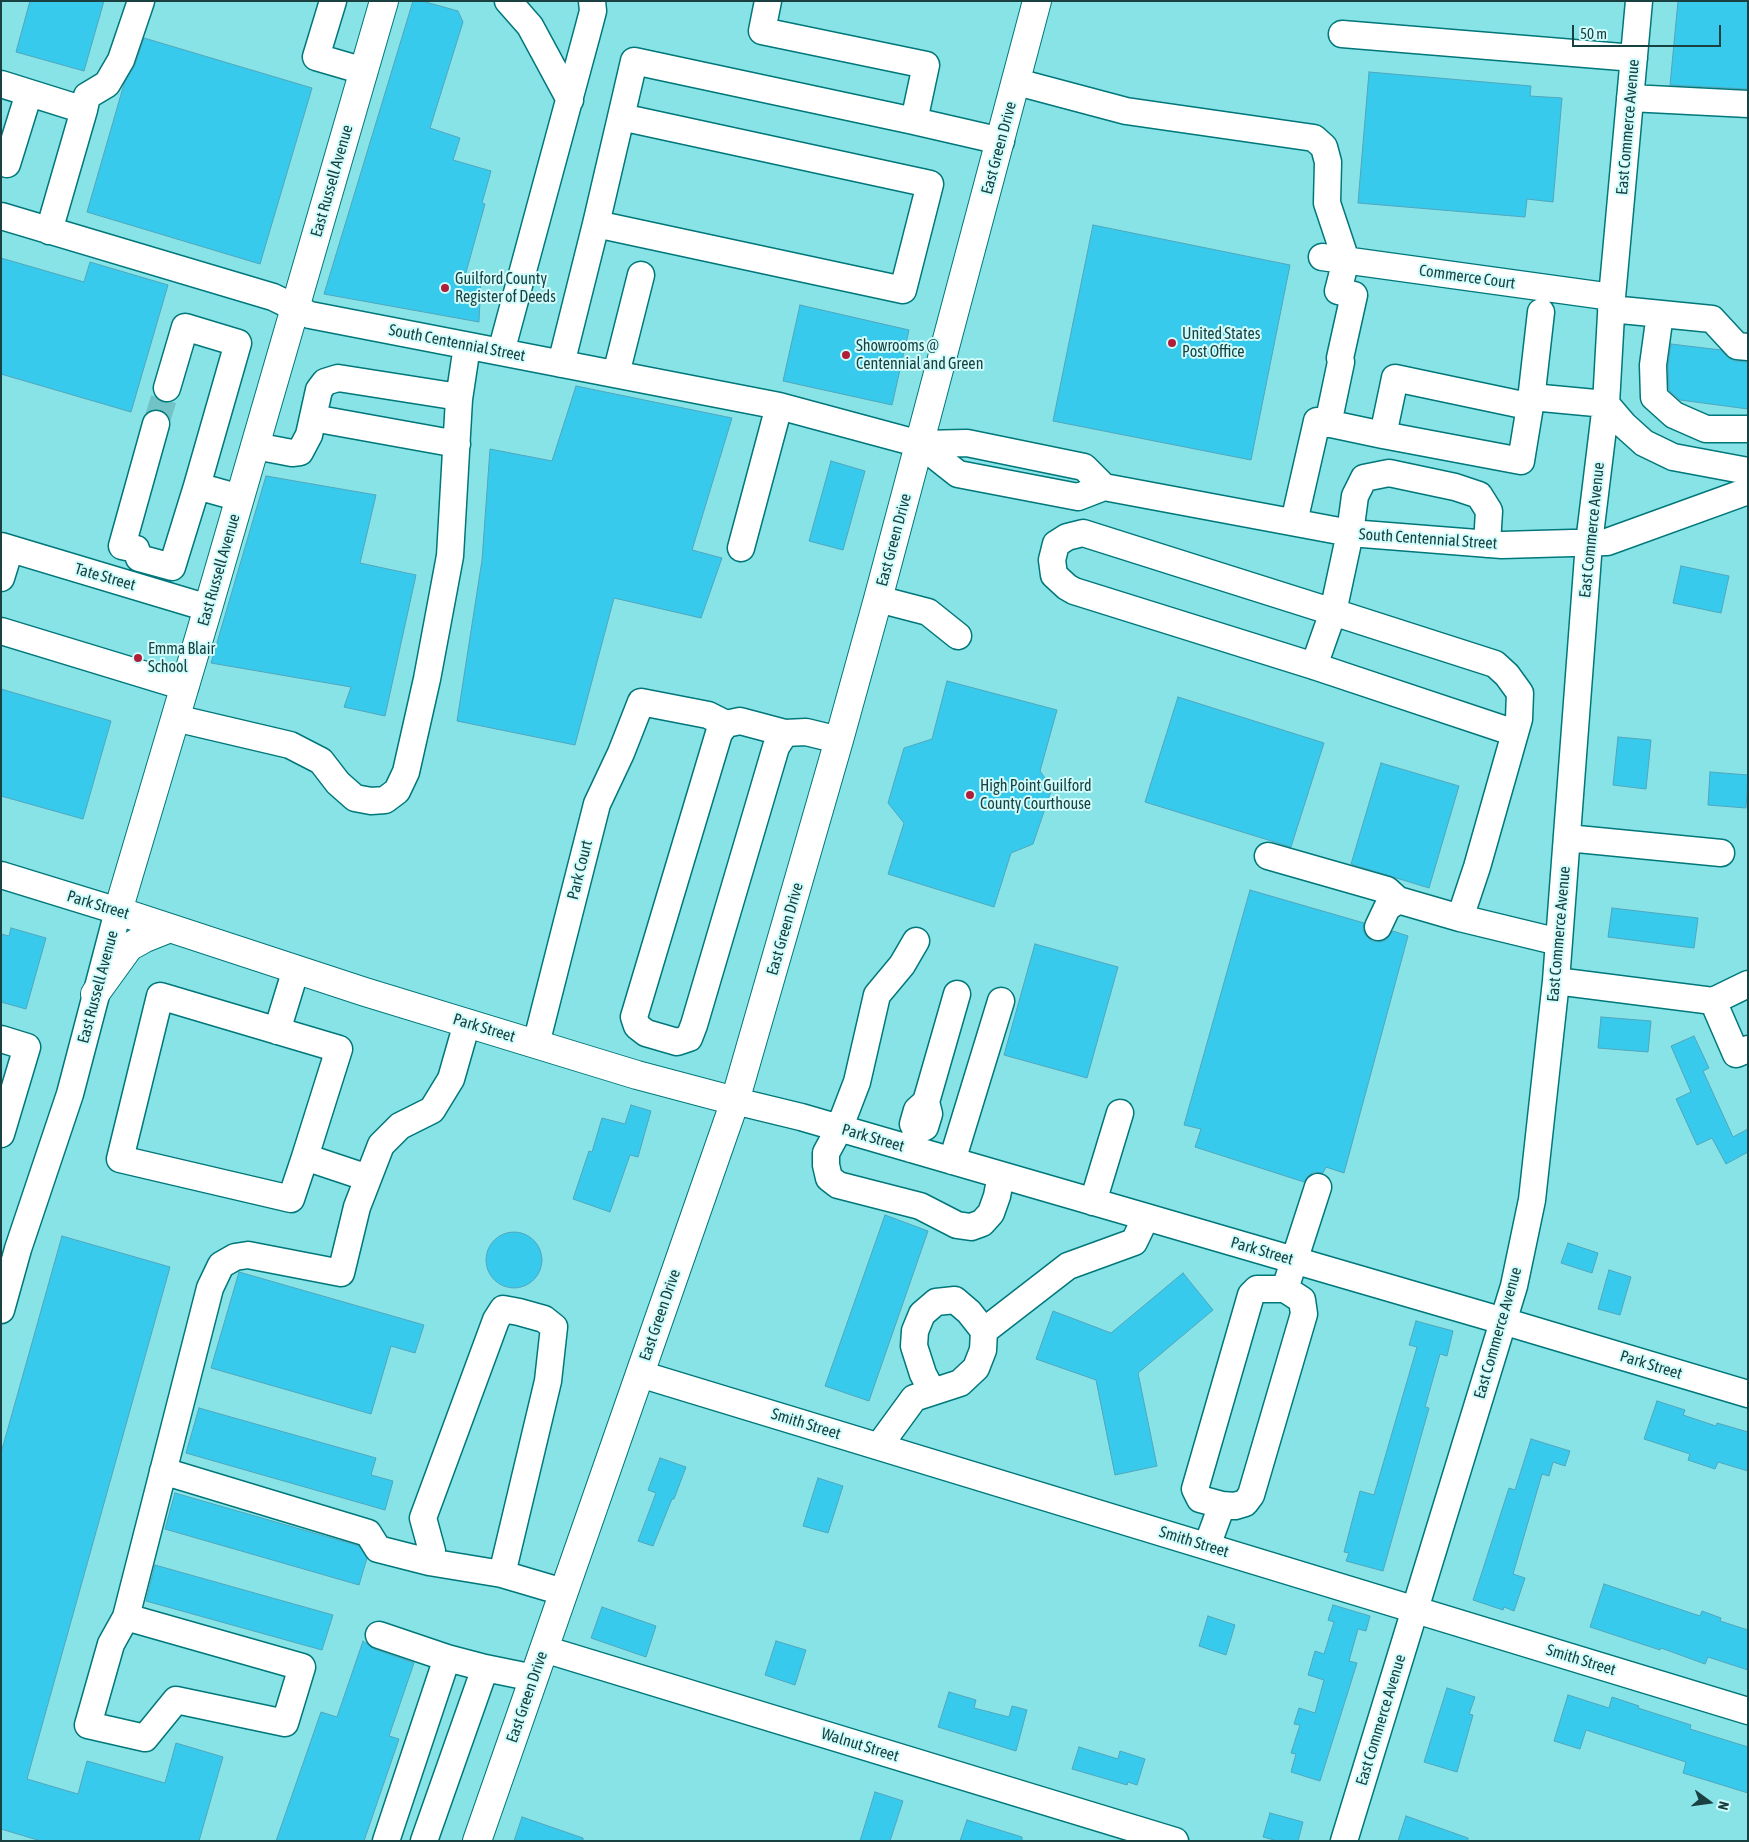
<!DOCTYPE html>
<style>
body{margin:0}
#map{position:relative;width:1749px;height:1842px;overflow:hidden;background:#87e3e6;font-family:"Asap Condensed",sans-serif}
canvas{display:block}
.frame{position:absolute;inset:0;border:2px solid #1a4142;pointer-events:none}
.north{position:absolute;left:1684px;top:1777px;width:50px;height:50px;-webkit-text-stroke:4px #d0fcfc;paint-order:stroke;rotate:104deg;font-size:14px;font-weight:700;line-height:20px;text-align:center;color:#1a4142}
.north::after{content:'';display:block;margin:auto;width:18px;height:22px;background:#1a4142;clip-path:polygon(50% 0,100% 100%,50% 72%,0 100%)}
.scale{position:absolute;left:1572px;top:25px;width:149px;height:22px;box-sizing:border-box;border:2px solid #1a4142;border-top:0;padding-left:6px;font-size:15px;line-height:18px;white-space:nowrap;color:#1a4142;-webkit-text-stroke:4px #d0fcfc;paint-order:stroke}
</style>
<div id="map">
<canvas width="1749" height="1842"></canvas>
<div class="frame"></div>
<div class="north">N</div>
<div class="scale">50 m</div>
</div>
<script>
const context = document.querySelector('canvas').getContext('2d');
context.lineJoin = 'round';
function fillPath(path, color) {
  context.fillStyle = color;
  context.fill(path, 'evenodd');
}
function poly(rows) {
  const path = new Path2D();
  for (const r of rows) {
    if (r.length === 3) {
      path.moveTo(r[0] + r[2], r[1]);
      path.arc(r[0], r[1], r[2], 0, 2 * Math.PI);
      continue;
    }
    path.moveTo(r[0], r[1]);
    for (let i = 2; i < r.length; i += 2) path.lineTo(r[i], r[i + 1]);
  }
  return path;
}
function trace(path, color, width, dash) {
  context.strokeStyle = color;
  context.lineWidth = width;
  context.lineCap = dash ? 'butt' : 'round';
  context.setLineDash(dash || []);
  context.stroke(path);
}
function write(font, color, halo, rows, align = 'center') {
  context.font = font + ' "Asap Condensed",sans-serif';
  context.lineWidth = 4;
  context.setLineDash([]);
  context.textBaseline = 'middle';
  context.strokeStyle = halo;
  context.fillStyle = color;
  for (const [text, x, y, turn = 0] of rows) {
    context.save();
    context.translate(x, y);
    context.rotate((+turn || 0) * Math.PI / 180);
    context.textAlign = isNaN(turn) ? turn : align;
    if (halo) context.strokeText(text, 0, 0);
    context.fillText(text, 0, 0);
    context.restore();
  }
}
const building = poly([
 [30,1,104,1,84,71,16,52,30,1],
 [413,1,422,1,458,11,463,22,430,128,460,138,453,160,491,171,482,203,485,204,465,276,481,278,479,322,324,294,413,1],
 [1678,1,1748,1,1748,89,1670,85,1678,1],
 [144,38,312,88,260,264,87,212,124,84,135,65,144,38],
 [1369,72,1531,86,1530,96,1562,98,1553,202,1527,199,1525,217,1358,203,1369,72],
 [1093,225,1290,265,1251,460,1053,421,1093,225],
 [1,258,84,282,90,262,168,285,131,412,1,374,1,258],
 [800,305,909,330,892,405,783,381,800,305],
 [1671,344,1721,350,1727,357,1735,361,1748,362,1748,409,1680,400,1669,390,1668,366,1671,344],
 [576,386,732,418,692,550,722,558,701,618,614,598,575,745,457,721,482,560,490,449,552,461,576,386],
 [831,461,865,471,843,550,809,541,831,461],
 [266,476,376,495,360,563,416,575,385,716,344,707,351,687,211,663,266,476],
 [1681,566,1729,576,1721,613,1673,603,1681,566],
 [947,681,1057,710,1040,771,1052,788,1033,844,1011,853,994,907,888,874,904,823,888,803,904,748,932,739,947,681],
 [1,689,111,721,83,819,1,796,1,689],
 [1178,697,1324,743,1291,847,1145,802,1178,697],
 [1618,737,1651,740,1646,789,1613,785,1618,737],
 [1381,763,1459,786,1429,888,1351,864,1381,763],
 [1710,772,1748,775,1746,808,1708,805,1710,772],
 [1250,890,1364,923,1363,929,1365,935,1372,941,1380,942,1386,940,1393,931,1408,936,1344,1173,1326,1167,1323,1173,1314,1172,1308,1176,1304,1182,1195,1147,1201,1129,1184,1125,1250,890],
 [1612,908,1698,918,1694,948,1608,937,1612,908],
 [11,928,46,938,26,1009,1,1002,1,934,9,936,11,928],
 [1035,944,1118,967,1087,1078,1004,1055,1035,944],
 [1601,1017,1651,1021,1648,1052,1598,1048,1601,1017],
 [1694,1036,1709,1068,1703,1071,1733,1137,1748,1129,1748,1152,1726,1164,1712,1138,1697,1145,1676,1099,1691,1092,1671,1046,1694,1036],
 [631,1105,651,1111,638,1157,630,1155,610,1212,573,1199,589,1151,592,1152,602,1118,625,1124,631,1105],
 [885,1215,928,1231,869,1401,825,1386,885,1215],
 [514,1260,28],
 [62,1236,170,1267,27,1779,78,1794,87,1761,165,1783,176,1743,223,1757,199,1841,41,1841,1,1829,1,1453,62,1236],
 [1568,1243,1598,1253,1592,1273,1561,1263,1568,1243],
 [1609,1270,1631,1277,1620,1315,1598,1309,1609,1270],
 [239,1272,424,1325,415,1353,391,1346,371,1414,211,1368,239,1272],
 [1183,1273,1213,1310,1138,1373,1157,1466,1115,1475,1096,1380,1036,1359,1053,1311,1111,1333,1183,1273],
 [1416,1321,1453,1331,1447,1356,1440,1354,1425,1407,1429,1408,1383,1571,1346,1561,1349,1553,1344,1552,1360,1491,1374,1495,1417,1347,1409,1345,1416,1321],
 [1657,1401,1685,1410,1683,1415,1716,1426,1717,1423,1748,1432,1748,1471,1718,1462,1715,1469,1688,1460,1690,1454,1644,1439,1657,1401],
 [199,1408,376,1458,371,1475,393,1481,385,1510,186,1453,199,1408],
 [1531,1439,1570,1451,1565,1466,1553,1462,1549,1476,1542,1474,1513,1574,1525,1578,1514,1611,1504,1607,1503,1610,1473,1600,1509,1488,1515,1490,1531,1439],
 [660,1458,686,1467,674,1499,672,1499,653,1546,638,1541,656,1493,648,1490,660,1458],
 [818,1478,843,1486,828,1533,803,1526,818,1478],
 [175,1493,359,1546,367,1558,359,1585,165,1529,175,1493],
 [155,1565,333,1615,322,1650,146,1601,155,1565],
 [1604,1584,1700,1616,1702,1611,1721,1618,1720,1621,1748,1630,1748,1670,1708,1657,1705,1664,1661,1648,1660,1650,1590,1627,1604,1584],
 [1333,1605,1370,1616,1366,1631,1358,1629,1349,1661,1357,1663,1320,1781,1291,1772,1296,1754,1291,1753,1300,1725,1294,1724,1299,1708,1315,1713,1324,1680,1308,1675,1315,1651,1324,1654,1334,1622,1328,1620,1333,1605],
 [602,1607,656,1626,646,1657,591,1638,602,1607],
 [1208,1616,1235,1625,1226,1655,1199,1646,1208,1616],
 [363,1641,374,1649,414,1663,389,1736,399,1739,364,1841,276,1841,321,1712,337,1717,363,1641],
 [776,1641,806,1650,795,1685,765,1675,776,1641],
 [1447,1688,1475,1697,1469,1714,1473,1715,1457,1772,1424,1762,1447,1688],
 [949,1692,976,1700,974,1708,1009,1717,1012,1706,1027,1710,1016,1751,938,1727,949,1692],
 [1568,1695,1609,1708,1612,1697,1639,1706,1638,1708,1691,1725,1690,1729,1748,1747,1748,1793,1683,1773,1686,1762,1586,1730,1580,1749,1554,1741,1568,1695],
 [1079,1747,1118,1759,1120,1751,1145,1759,1137,1785,1128,1782,1127,1785,1072,1769,1079,1747],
 [875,1792,903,1801,890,1841,860,1841,875,1792],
 [1270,1813,1303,1822,1298,1841,1278,1841,1263,1837,1270,1813],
 [1406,1816,1468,1838,1468,1841,1398,1841,1406,1816],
 [522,1817,583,1838,583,1841,514,1841,522,1817],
 [967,1820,1022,1837,1022,1841,960,1841,967,1820]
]);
fillPath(building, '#38caec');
trace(building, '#51a6bd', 1);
trace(poly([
 [156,424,167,388]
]), '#71c3c5', 26, [26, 13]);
const minor = poly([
 [333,1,316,57,364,71],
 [508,1,530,26,570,100],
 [1342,34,1634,58],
 [1017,82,1126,111,1314,138,1324,147,1328,162,1327,203,1346,260,1338,291,1354,295,1340,358,1341,362,1328,424],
 [1,84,84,110,87,96,107,84,121,60,141,1],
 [1630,98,1748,104],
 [914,121,1001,141],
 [7,164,29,93],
 [1,216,273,297,310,315,779,406,920,444,967,443,1084,467,1104,487],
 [596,224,621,117],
 [49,231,84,110],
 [1322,257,1612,297],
 [1611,309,1712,319,1737,346,1748,347],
 [1660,314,1653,365,1654,397,1674,415,1706,429,1748,429],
 [501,352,588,30,593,11,592,1],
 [561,364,596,224,903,290,930,184,621,117,634,61,914,121,926,65,762,31,768,1],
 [616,374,641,275],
 [167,388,185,327,238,343,197,486,240,498],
 [313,418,457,444],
 [156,424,122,546,136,549,139,558,172,567,197,486],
 [1383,435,1521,461,1531,400,1541,312],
 [920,444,958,474,1078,497,1104,487,1350,533,1502,545,1607,542,1748,491],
 [255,446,292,453,300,452,309,435,319,390,325,382,338,378,459,397],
 [1294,522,1317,421,1383,435,1395,378,1518,404,1542,398,1606,404,1624,425,1644,443,1673,457,1748,471],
 [1487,544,1489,511,1479,495,1455,487,1389,473,1364,478,1355,496,1350,533,1333,612,1495,664,1507,675,1520,693,1519,719,1477,867,1460,918,1559,942],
 [1,546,208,608],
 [741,548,779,406],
 [1,578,10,549],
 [878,599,928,612,958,636],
 [1,631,185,687],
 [1314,666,1333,612,1083,533,1067,537,1056,544,1052,560,1054,575,1067,587,1074,591,1314,666,1515,733],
 [175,718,290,745,321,761,338,783,355,798,371,801,385,800,397,791,406,772,427,679,450,556,459,399,467,346],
 [785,733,776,747,694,1025,689,1038,677,1042,646,1033,637,1026,634,1017,719,733,726,724,740,721,785,733,806,732,839,740],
 [1567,838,1721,853],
 [1268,856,1387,890,1398,900,1460,918],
 [1,875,118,911,70,1094,18,1249,1,1310],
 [1378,927,1387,908,1398,900],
 [916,941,902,965,877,995,857,1082,839,1129,826,1153,826,1165,829,1178,838,1185,920,1206,957,1225,971,1227,982,1223,991,1213,997,1196,1001,1175],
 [1556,981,1713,1001,1748,984],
 [1713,1001,1736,1054,1748,1049],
 [277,1031,296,969],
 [1,1039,27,1047,1,1134],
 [536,1044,597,804,621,753,641,702,708,715,726,724],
 [735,1101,801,1117,1146,1217,1503,1321,1748,1394],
 [926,1102,957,994],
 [911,1149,917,1130,913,1124,917,1110,926,1102,929,1114,925,1127,917,1130],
 [305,1157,339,1049,160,996,120,1159,291,1199,305,1157,368,1178],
 [952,1161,1001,1001],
 [1093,1202,1120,1113],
 [640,1374,1748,1711],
 [932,1391,923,1374,914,1346,915,1331,922,1314,936,1302,955,1300,969,1312,984,1331],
 [879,1446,914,1398,960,1383,976,1368,983,1350,984,1331,1068,1266,1134,1242,1146,1217],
 [163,1471,368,1533,378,1549,429,1562,502,1574,563,1592],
 [1222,1505,1200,1499,1195,1489,1251,1295,1257,1289,1285,1289],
 [1207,1546,1222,1505,1235,1506,1245,1503,1251,1495,1304,1314,1302,1300,1285,1289,1318,1187],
 [429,1562,432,1551,423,1518,496,1320,503,1309,519,1312,544,1319,554,1327,548,1381,502,1574],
 [126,1617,302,1667,285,1723,176,1700,145,1738,88,1725,111,1644,126,1617,210,1288,221,1265,235,1257,248,1255,341,1273,357,1207,381,1145,400,1126,432,1110,451,1079,467,1023],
 [379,1635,447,1658],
 [544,1649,1175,1841],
 [386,1841,447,1658,485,1668],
 [424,1841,485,1668,534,1678],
 [1344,1841,1514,1286,1532,1200,1556,981,1589,543,1606,404,1612,297,1639,1]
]);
const major = poly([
 [384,1,208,608,118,911,365,992,637,1075,735,1101],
 [95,994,129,947,145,938,170,928],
 [477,1841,735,1101,839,740,878,599,1037,1]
]);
trace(minor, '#00777a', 29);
trace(major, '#00777a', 30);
trace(minor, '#fff', 26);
trace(major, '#fff', 28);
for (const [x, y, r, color] of [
 [445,288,5,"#b11e39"],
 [1172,343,5,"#b11e39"],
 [846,355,5,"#b11e39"],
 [138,658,5,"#b11e39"],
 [970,795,5,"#b11e39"]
]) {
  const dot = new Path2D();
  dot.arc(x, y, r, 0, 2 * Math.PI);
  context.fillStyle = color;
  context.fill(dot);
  trace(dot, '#d0fcfc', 2);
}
write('16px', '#1a4142', '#d0fcfc', [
 ["East Commerce Avenue",1628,127,-85],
 ["East Green Drive",999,148,-75],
 ["East Russell Avenue",332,181,-74],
 ["Commerce Court",1467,277,8],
 ["South Centennial Street",457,343,11],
 ["East Commerce Avenue",1592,530,-84],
 ["South Centennial Street",1428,539,4],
 ["East Green Drive",894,540,-75],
 ["East Russell Avenue",219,570,-74],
 ["Tate Street",105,577,16],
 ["Park Court",580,870,-76],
 ["Park Street",98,905,17],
 ["East Green Drive",785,929,-74],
 ["East Commerce Avenue",1559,934,-85],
 ["East Russell Avenue",98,987,-75],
 ["Park Street",484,1028,17],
 ["Park Street",873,1138,16],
 ["Park Street",1262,1251,16],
 ["East Green Drive",660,1315,-71],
 ["East Commerce Avenue",1498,1333,-74],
 ["Park Street",1651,1365,17],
 ["Smith Street",806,1424,17],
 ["Smith Street",1194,1542,17],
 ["Smith Street",1581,1660,17],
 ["East Green Drive",527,1697,-71],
 ["East Commerce Avenue",1381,1720,-73],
 ["Walnut Street",860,1745,17]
]);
write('16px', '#1a4142', '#d0fcfc', [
 ["Guilford County",455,279],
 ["Register of Deeds",455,297],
 ["United States",1182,334],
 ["Post Office",1182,352],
 ["Showrooms @",856,346],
 ["Centennial and Green",856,364],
 ["Emma Blair",148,649],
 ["School",148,667],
 ["High Point Guilford",980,786],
 ["County Courthouse",980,804]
], 'left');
</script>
